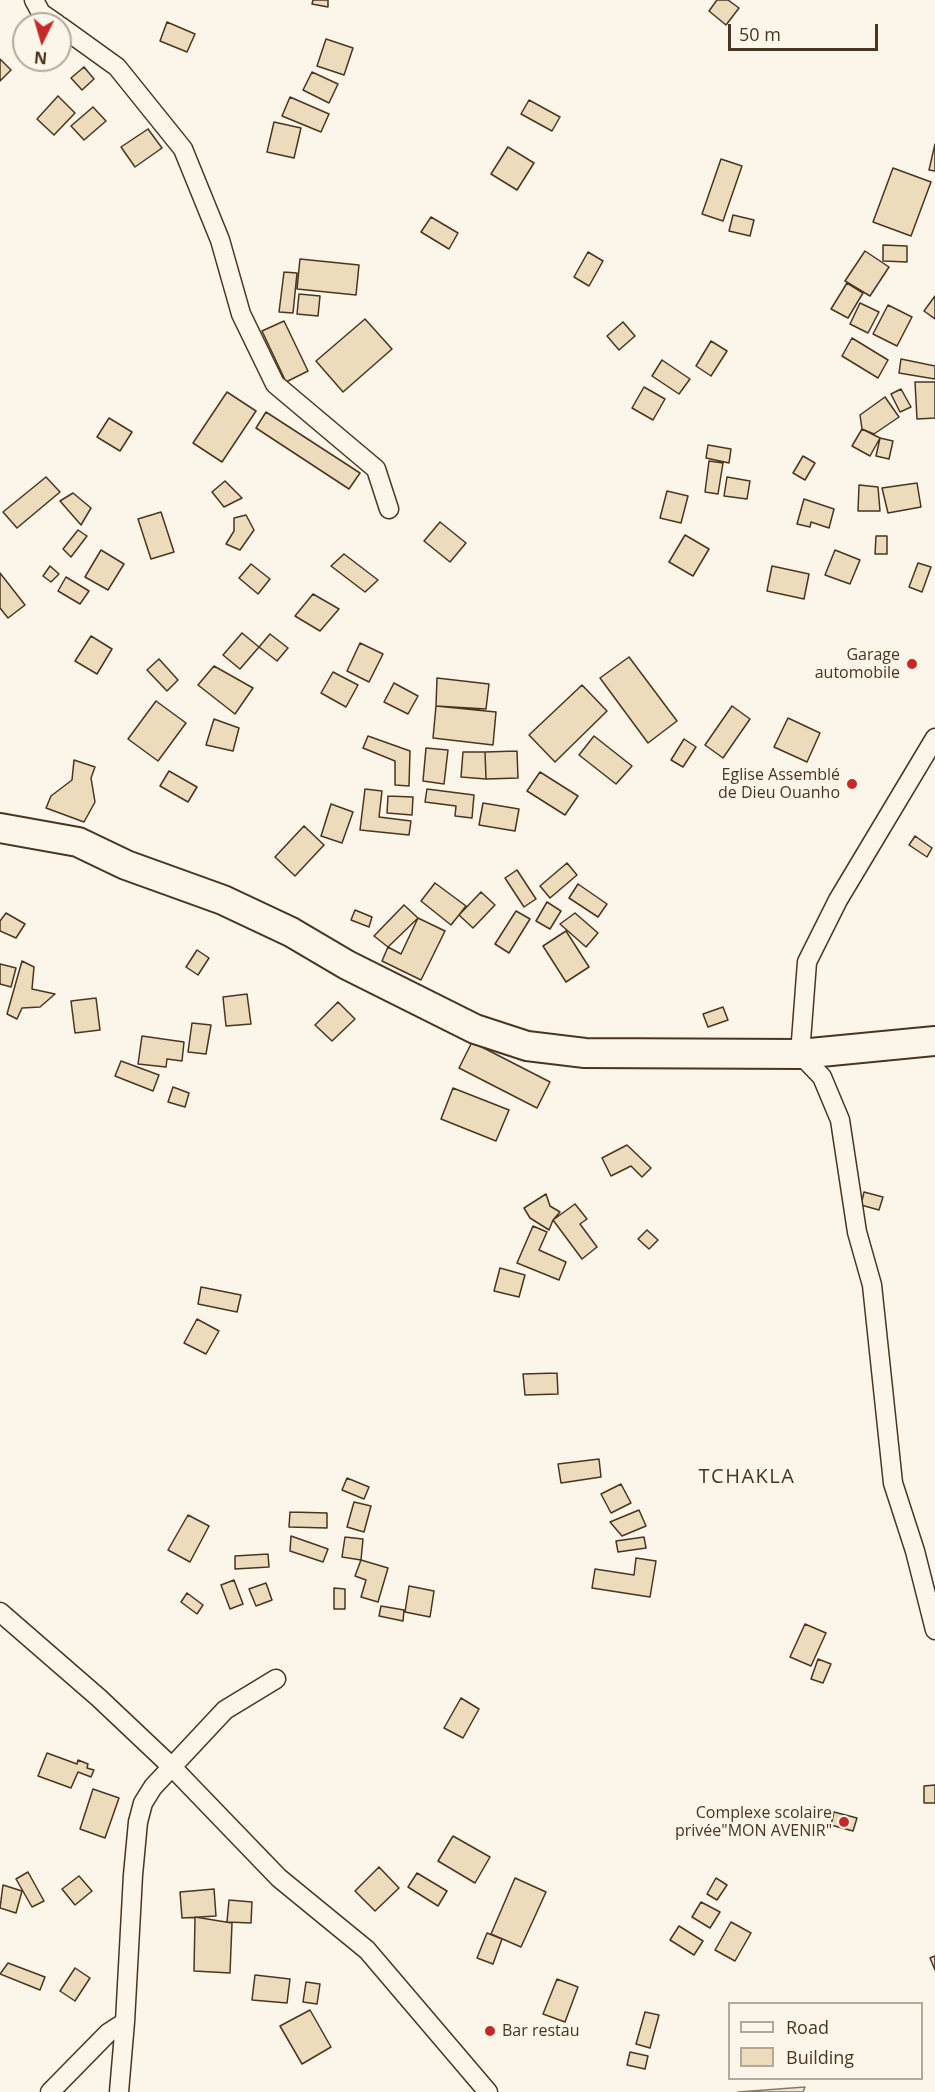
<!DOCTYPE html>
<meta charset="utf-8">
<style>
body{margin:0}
#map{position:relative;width:935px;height:2092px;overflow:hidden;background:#fbf6e9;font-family:"Open Sans",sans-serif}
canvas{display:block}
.legend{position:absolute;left:728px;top:2002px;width:195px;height:78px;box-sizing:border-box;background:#fbf6e9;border:2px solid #b4a999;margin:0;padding:8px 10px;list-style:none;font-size:18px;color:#4a3520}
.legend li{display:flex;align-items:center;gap:12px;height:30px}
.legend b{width:30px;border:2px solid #b4a999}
.north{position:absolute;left:12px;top:12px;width:60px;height:60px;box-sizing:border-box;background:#fbf6e9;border:2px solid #b4a999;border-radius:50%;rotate:185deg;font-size:16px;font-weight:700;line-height:24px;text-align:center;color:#4a3520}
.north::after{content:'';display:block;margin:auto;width:21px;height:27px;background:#c62828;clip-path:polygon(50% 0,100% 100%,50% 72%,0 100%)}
.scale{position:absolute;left:728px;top:24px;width:150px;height:27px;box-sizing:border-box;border:3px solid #4a3520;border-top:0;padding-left:8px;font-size:18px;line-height:21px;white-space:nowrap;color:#4a3520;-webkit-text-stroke:4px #fbf6e9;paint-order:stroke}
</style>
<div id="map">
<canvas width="935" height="2092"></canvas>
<ul class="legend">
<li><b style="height:8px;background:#fbf6e9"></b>Road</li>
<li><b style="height:16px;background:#ecdcbc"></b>Building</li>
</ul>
<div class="north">N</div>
<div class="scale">50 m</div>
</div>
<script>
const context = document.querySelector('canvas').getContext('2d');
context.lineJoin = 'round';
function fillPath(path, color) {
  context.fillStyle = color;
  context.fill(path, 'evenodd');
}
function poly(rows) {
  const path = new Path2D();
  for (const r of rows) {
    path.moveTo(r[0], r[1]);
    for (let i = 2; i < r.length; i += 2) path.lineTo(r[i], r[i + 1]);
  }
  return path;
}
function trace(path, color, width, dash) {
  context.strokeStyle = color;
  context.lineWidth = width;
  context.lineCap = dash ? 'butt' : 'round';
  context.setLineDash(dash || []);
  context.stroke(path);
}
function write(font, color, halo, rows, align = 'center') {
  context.font = font + ' "Open Sans",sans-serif';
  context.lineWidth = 4.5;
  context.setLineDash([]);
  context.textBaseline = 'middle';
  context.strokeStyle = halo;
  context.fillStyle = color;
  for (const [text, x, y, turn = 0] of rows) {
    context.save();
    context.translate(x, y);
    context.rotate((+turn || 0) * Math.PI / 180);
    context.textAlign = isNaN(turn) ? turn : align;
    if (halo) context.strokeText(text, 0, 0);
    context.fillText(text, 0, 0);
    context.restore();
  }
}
const green = poly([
 [805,2087,803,2092,738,2092,805,2087]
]);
fillPath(green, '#ede6d9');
trace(green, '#887966', 1.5);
const building = poly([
 [313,0,328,0,328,7,312,4,313,0],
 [717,0,728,0,739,8,726,25,709,11,717,0],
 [167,22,195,34,187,52,160,41,167,22],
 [326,39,353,48,344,75,317,66,326,39],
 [0,59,11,70,0,81,0,59],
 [84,67,94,79,82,90,71,78,84,67],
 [312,72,338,84,329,103,303,90,312,72],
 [58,96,75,113,54,135,37,119,58,96],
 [290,97,329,114,321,132,282,116,290,97],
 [529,100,560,117,552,131,521,114,529,100],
 [93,107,106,121,84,140,71,126,93,107],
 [274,122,301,128,294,158,267,152,274,122],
 [148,129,162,148,135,167,121,147,148,129],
 [935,144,935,171,929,170,935,144],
 [508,147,534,163,517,190,491,174,508,147],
 [721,159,742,166,723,221,702,214,721,159],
 [893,168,931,182,911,236,873,222,893,168],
 [733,215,754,220,750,236,729,231,733,215],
 [431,217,458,233,449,249,421,232,431,217],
 [883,245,907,246,907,262,883,261,883,245],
 [865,251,889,267,870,296,845,281,865,251],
 [588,252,603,261,589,286,574,277,588,252],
 [300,259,359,265,356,295,297,289,300,259],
 [284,272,297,273,293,313,279,312,284,272],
 [847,283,863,293,848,318,831,309,847,283],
 [299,294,320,296,318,316,297,314,299,294],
 [935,296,935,319,924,311,935,296],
 [860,303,879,312,868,333,850,324,860,303],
 [888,305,912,317,897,346,873,334,888,305],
 [365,319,392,349,343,392,316,361,365,319],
 [284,321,308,371,286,382,262,331,284,321],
 [623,322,635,336,619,350,607,336,623,322],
 [852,338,888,360,878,378,842,356,852,338],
 [711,341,727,351,711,376,696,366,711,341],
 [901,359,935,366,935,379,899,373,901,359],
 [662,360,690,379,679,394,652,376,662,360],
 [915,382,935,382,935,418,917,419,915,382],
 [644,387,665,399,653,420,632,408,644,387],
 [901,389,911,407,900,412,891,394,901,389],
 [227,392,256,411,222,462,193,443,227,392],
 [885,397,899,417,874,434,862,429,860,415,885,397],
 [266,412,360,473,349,489,256,428,266,412],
 [109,418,132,432,120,451,97,437,109,418],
 [862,429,880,438,870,456,852,446,862,429],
 [880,438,893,441,889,459,876,456,880,438],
 [708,445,731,449,729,463,706,458,708,445],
 [803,456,815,463,805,480,793,473,803,456],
 [709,461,723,463,718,494,705,492,709,461],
 [46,477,60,492,17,528,3,512,46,477],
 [727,477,750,481,747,499,724,496,727,477],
 [225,481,242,498,224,507,212,492,225,481],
 [917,483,921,507,888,513,882,488,917,483],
 [859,485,878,487,880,511,858,511,859,485],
 [667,491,688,496,681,523,660,518,667,491],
 [73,493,91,508,81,525,60,501,73,493],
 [804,499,834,509,829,528,811,522,810,527,797,524,804,499],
 [161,512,174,552,151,559,138,519,161,512],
 [246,515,254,530,240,550,226,544,234,531,234,518,246,515],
 [440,522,466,543,450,562,424,541,440,522],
 [78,530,87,536,71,557,63,549,78,530],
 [685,535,709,549,693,576,669,562,685,535],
 [876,536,887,536,887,554,875,554,876,536],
 [101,550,124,564,108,590,85,577,101,550],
 [835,550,860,560,850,584,825,575,835,550],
 [344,554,378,580,365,592,331,566,344,554],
 [918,563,931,567,922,592,909,587,918,563],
 [251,564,270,579,258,594,239,578,251,564],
 [50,566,59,574,51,582,43,576,50,566],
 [772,566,809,574,804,599,767,591,772,566],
 [0,573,25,605,8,618,0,608,0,573],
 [66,577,89,591,80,604,58,591,66,577],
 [313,594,339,609,320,631,295,616,313,594],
 [242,633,259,647,240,669,223,655,242,633],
 [270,634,288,648,277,661,259,647,270,634],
 [91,636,112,649,97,674,75,661,91,636],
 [360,643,383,654,369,682,347,671,360,643],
 [629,657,677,721,648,743,600,678,629,657],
 [159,659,178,680,167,691,147,670,159,659],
 [214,666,253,688,235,714,198,685,214,666],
 [333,672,358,685,346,707,321,693,333,672],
 [437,678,489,684,486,709,436,706,437,678],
 [394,683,418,696,408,714,384,702,394,683],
 [582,685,607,711,555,762,529,735,582,685],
 [156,701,186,723,158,761,128,739,156,701],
 [436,706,496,712,493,745,433,738,436,706],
 [732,706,750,719,723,758,705,745,732,706],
 [788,718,820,733,807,762,774,747,788,718],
 [214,719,239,728,233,751,206,745,214,719],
 [368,736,410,751,409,786,395,785,395,761,363,748,368,736],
 [594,736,632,766,616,784,579,755,594,736],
 [684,739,696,747,683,767,671,760,684,739],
 [426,748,448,750,444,784,423,781,426,748],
 [517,751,518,778,486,779,485,752,517,751],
 [463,752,485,752,486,779,461,777,463,752],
 [74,760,95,767,91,778,95,802,84,822,46,808,51,796,72,780,74,760],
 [169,771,197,787,188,802,160,786,169,771],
 [540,772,578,796,565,815,527,791,540,772],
 [365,789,382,791,379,817,411,821,409,835,360,830,365,789],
 [427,789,474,795,472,818,455,816,456,806,425,802,427,789],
 [388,796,413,797,412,815,387,813,388,796],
 [483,803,519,809,515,831,479,825,483,803],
 [331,804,353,812,342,843,321,836,331,804],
 [304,826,324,845,295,876,275,857,304,826],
 [915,836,932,848,927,857,909,845,915,836],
 [567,863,577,875,550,898,540,886,567,863],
 [517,870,536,899,524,907,505,878,517,870],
 [435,883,466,906,451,925,421,901,435,883],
 [578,884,607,904,598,917,569,898,578,884],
 [481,892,495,905,473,928,459,915,481,892],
 [547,902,561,911,550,929,536,921,547,902],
 [404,905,418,918,388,947,374,936,404,905],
 [355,910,372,917,369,927,351,920,355,910],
 [516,911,530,919,509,953,495,944,516,911],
 [6,913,25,924,16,938,0,931,0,921,6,913],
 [575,913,598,933,586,947,560,924,575,913],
 [418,918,445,931,421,980,382,961,388,947,401,954,418,918],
 [566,931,589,967,566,982,543,946,566,931],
 [197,950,209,958,198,975,186,967,197,950],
 [22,961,34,967,32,989,55,994,40,1007,22,1008,17,1019,7,1014,22,961],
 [0,964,16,968,11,987,0,984,0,964],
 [247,994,251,1024,226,1026,223,997,247,994],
 [96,998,100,1030,75,1033,71,1001,96,998],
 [338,1002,355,1019,332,1041,315,1025,338,1002],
 [723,1007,728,1020,708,1027,703,1014,723,1007],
 [192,1023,211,1025,206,1054,188,1052,192,1023],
 [142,1036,184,1042,182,1061,167,1059,166,1067,138,1064,142,1036],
 [472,1042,550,1082,537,1108,459,1068,472,1042],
 [121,1061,159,1075,153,1091,115,1076,121,1061],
 [173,1087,189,1093,185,1107,168,1102,173,1087],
 [453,1088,509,1110,496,1141,441,1119,453,1088],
 [627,1145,651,1168,642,1177,631,1166,611,1176,602,1158,627,1145],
 [864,1192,883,1197,879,1210,861,1205,864,1192],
 [546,1194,550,1206,560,1212,553,1220,549,1230,530,1218,524,1208,546,1194],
 [575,1204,587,1219,580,1224,597,1247,582,1259,553,1220,575,1204],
 [533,1226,547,1232,539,1250,566,1262,559,1280,517,1263,533,1226],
 [647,1230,658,1240,649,1249,638,1239,647,1230],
 [500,1268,525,1275,519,1297,494,1291,500,1268],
 [201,1287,241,1295,237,1312,198,1304,201,1287],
 [197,1319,219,1331,206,1354,184,1343,197,1319],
 [557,1373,558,1394,525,1395,523,1374,557,1373],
 [599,1459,601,1477,561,1483,558,1464,599,1459],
 [347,1478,369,1487,364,1499,342,1490,347,1478],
 [621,1484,631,1503,611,1513,601,1494,621,1484],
 [354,1502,371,1506,364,1532,347,1527,354,1502],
 [639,1510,646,1526,622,1536,610,1522,639,1510],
 [290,1512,327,1513,327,1528,289,1527,290,1512],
 [188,1515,209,1526,190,1562,168,1550,188,1515],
 [291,1536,328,1549,323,1562,290,1551,291,1536],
 [345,1537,363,1539,361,1560,342,1557,345,1537],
 [644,1537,646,1548,618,1552,616,1541,644,1537],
 [268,1554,269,1567,235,1569,235,1556,268,1554],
 [636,1558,656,1561,650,1597,592,1588,595,1569,634,1575,636,1558],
 [361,1560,388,1568,378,1602,361,1597,366,1580,355,1576,361,1560],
 [234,1580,243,1604,230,1609,221,1585,234,1580],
 [266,1583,272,1600,256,1606,249,1589,266,1583],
 [409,1586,434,1591,430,1617,405,1612,409,1586],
 [334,1588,345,1589,345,1609,334,1609,334,1588],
 [187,1593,203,1605,197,1614,181,1602,187,1593],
 [381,1606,404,1610,403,1621,379,1616,381,1606],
 [805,1624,826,1633,811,1666,790,1657,805,1624],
 [818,1659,831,1664,823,1683,811,1679,818,1659],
 [461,1698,479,1709,463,1738,444,1728,461,1698],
 [47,1753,77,1764,78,1760,88,1764,87,1768,94,1770,91,1777,78,1772,71,1788,38,1776,47,1753],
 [935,1785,935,1803,924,1803,924,1786,935,1785],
 [93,1789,119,1798,105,1838,80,1829,93,1789],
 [834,1812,857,1818,853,1831,831,1825,834,1812],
 [453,1836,490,1857,475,1883,438,1861,453,1836],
 [379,1867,399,1888,375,1911,355,1891,379,1867],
 [28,1872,44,1901,32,1907,16,1879,28,1872],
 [417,1873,447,1891,438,1906,408,1887,417,1873],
 [79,1876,92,1891,75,1905,62,1889,79,1876],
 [515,1878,546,1892,521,1947,491,1934,515,1878],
 [716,1878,727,1885,717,1900,707,1894,716,1878],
 [3,1885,22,1891,16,1913,0,1908,3,1885],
 [214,1889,216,1916,182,1918,180,1892,214,1889],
 [229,1900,252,1902,251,1923,227,1922,229,1900],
 [701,1902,720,1912,710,1928,692,1917,701,1902],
 [195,1917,232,1923,230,1973,194,1971,195,1917],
 [731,1922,751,1933,735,1961,715,1950,731,1922],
 [679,1926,703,1941,694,1955,670,1940,679,1926],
 [487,1933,502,1939,493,1964,477,1958,487,1933],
 [935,1956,935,1970,930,1958,935,1956],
 [8,1963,45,1977,40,1990,0,1974,8,1963],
 [75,1968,90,1978,75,2001,60,1991,75,1968],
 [255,1975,290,1979,287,2003,252,2000,255,1975],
 [557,1979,578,1987,565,2022,543,2014,557,1979],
 [306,1982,320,1984,317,2004,303,2002,306,1982],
 [310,2010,331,2047,302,2064,280,2026,310,2010],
 [645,2012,659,2015,650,2048,636,2044,645,2012],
 [630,2052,648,2056,645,2069,627,2065,630,2052]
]);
fillPath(building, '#ecdcbc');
trace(building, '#4a3520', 1.5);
const street = poly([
 [34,0,41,13,57,24],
 [60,26,117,67,183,149,220,240,241,314,275,384,376,469,389,509],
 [935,738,838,900,807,962,800,1054,822,1077,840,1120,857,1232,872,1285,893,1483,915,1551,935,1630],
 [0,1612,99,1698,172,1767,279,1878,367,1950,488,2092],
 [125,2022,133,1875,138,1822,143,1803,153,1787,225,1710,276,1679],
 [50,2092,108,2033,125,2022,119,2092]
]);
const primary = poly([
 [0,828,78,842,126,865,223,900,291,932,347,965,475,1029,527,1046,585,1053,800,1054,935,1041]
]);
trace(street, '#4a3520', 21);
trace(primary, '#4a3520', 32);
trace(street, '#fbf6e9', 18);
trace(primary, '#fbf6e9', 28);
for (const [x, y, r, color] of [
 [912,664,6,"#c62828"],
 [852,784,6,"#c62828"],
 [844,1822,6,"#c62828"],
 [490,2031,6,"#c62828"]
]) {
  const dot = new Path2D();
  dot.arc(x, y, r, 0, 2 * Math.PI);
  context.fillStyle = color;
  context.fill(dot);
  trace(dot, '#fbf6e9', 2);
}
write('16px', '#4a3520', '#fbf6e9', [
 ["Garage",900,655],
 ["automobile",900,673],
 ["Eglise Assemblé",840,775],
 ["de Dieu Ouanho",840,793],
 ["Complexe scolaire",832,1813],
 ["privée\"MON AVENIR\"",832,1831],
 ["Bar restau",502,2031,"left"]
], 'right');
context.letterSpacing = '1.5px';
write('20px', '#4a3520', '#fbf6e9', [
 ["TCHAKLA",747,1477]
]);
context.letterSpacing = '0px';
</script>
